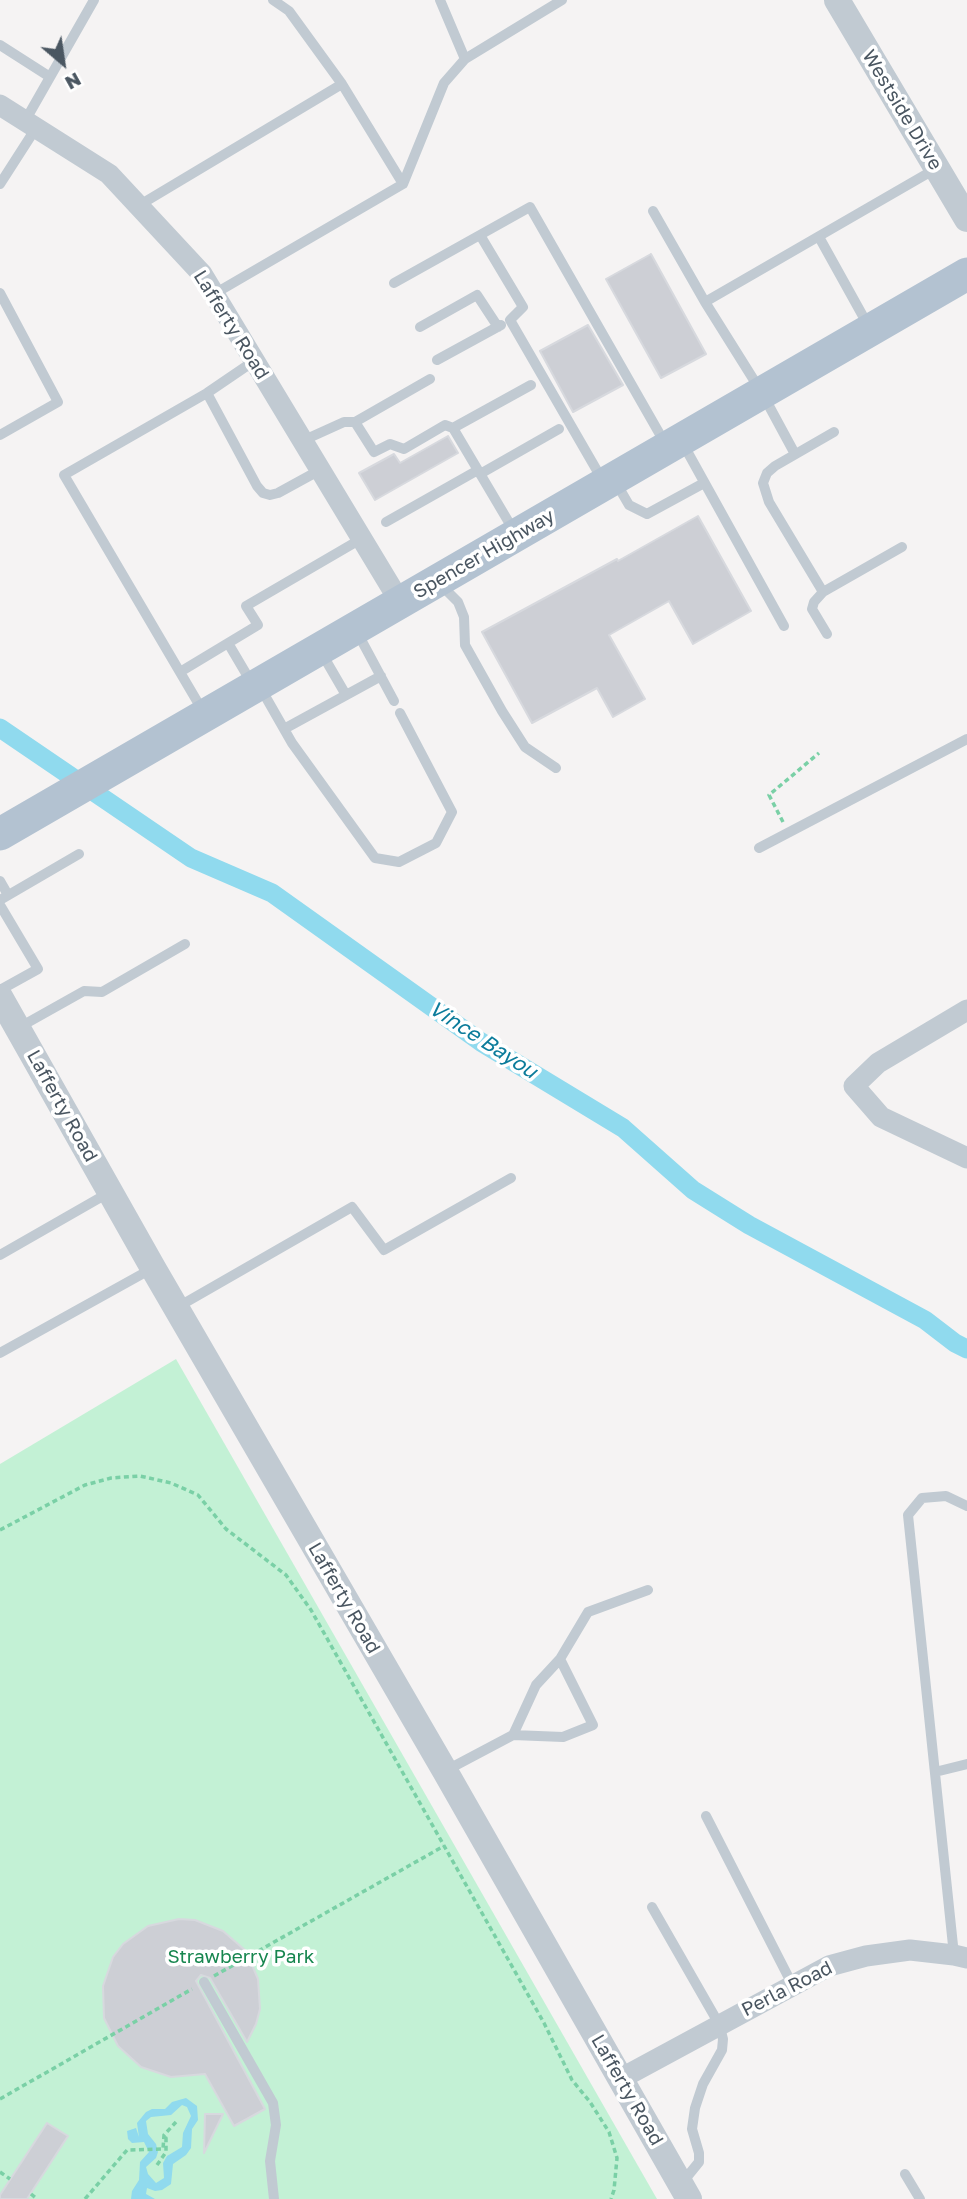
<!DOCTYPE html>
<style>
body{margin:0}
#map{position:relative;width:967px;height:2199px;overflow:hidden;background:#f5f3f3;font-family:"Golos Text",sans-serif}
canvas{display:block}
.north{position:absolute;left:28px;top:28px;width:70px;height:70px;-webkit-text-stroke:5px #fff;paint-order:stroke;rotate:151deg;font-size:19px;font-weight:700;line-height:28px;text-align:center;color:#4a5661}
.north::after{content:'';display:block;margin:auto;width:24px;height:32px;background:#4a5661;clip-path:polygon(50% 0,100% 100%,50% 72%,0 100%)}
</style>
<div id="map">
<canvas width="967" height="2199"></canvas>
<div class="north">N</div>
</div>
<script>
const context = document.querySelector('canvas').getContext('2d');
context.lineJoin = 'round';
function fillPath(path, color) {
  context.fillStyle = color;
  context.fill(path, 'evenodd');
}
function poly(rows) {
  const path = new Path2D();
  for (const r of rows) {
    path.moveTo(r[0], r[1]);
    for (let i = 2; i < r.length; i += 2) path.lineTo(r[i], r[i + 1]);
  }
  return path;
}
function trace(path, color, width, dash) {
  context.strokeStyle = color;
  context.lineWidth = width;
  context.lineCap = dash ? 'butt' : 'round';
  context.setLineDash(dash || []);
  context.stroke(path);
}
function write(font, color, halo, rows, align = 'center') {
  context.font = font + ' "Golos Text",sans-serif';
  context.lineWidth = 7;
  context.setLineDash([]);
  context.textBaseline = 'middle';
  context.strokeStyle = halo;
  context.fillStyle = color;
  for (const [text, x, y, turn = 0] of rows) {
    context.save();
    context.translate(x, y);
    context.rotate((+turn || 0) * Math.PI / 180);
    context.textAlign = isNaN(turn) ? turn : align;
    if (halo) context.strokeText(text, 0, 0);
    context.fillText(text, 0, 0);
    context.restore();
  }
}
fillPath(poly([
 [176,1359,657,2199,0,2199,0,1464]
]), '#c3f1d5');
fillPath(poly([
 [186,2098,197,2106,198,2120,192,2129,191,2148,186,2155,173,2164,171,2184,162,2190,155,2191,147,2188,146,2194,155,2199,131,2199,132,2191,139,2180,140,2162,149,2152,144,2142,132,2143,128,2139,127,2131,136,2128,139,2137,137,2123,146,2112,152,2109,165,2109,172,2102],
 [182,2105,187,2107,191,2116,183,2133,182,2147,167,2156,163,2163,164,2178,156,2183,148,2174,146,2167,156,2158,158,2152,156,2144,148,2134,146,2121,151,2117,171,2115]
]), '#90daee');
trace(poly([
 [0,728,191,858,272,893,481,1042,623,1128,693,1190,749,1225,925,1320,955,1343,967,1349]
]), '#90daee', 19);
const building = poly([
 [651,254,706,354,661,378,606,279,651,254],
 [588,325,623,385,573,412,540,351,588,325],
 [448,436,458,453,375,500,359,473,394,454,400,463,448,436],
 [698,516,751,611,693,644,669,601,609,635,645,699,613,717,597,688,532,723,482,632,617,559,618,561,698,516],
 [179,1919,195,1920,223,1931,246,1951,258,1979,260,2009,256,2024,247,2042,210,1978,201,1975,196,1981,265,2109,234,2126,205,2074,171,2077,141,2067,118,2046,104,2018,103,1986,113,1957,123,1944,148,1926,179,1919],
 [205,2114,223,2114,204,2153,205,2114],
 [47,2123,68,2136,27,2199,0,2199,0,2195,47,2123]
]);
fillPath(building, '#cdcfd5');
trace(building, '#d7d9de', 2);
trace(poly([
 [783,822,769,795,819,753],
 [0,1530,85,1485,111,1478,140,1476,171,1483,198,1495,226,1529,286,1575,311,1610,544,2023,572,2080,590,2102,609,2132,617,2158,614,2190,611,2199],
 [214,1976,444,1846],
 [0,2099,192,1989],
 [157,2165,166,2152,166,2138,163,2138],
 [0,2172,10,2179],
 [31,2194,37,2199],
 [85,2199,127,2150,163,2149,164,2135,176,2122]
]), '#7ad0a6', 3.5, [5, 3.5]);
trace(poly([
 [273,0,289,11,342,84],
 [440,0,465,59],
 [0,45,50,77],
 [25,121,94,0],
 [0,184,36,128],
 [403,184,444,83,465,59,562,0],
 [138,206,342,84,403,184,214,294],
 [653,211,705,302,762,393,795,454],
 [480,235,523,307,510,320,603,481],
 [819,237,869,327],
 [394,283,530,207,666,445],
 [0,293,58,402,0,435],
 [705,302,937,168],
 [420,327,477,295,498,327],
 [437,360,501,325],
 [207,393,257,486,263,493,270,495,278,493,320,470],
 [355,422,430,379],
 [453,428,531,385],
 [302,441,344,422,355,422,374,452,390,444,404,449,445,425,453,428,514,531],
 [682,442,784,626],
 [480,474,559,429],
 [615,481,629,505,647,514,704,483],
 [386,522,478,470],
 [439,583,458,602,464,617,465,645,502,711,525,747,556,768],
 [823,592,769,502,763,483,767,473,775,466,834,432],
 [357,632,394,701],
 [827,634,812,609,814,602,823,592,902,547],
 [228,643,251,682],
 [321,652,346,695],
 [180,672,258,625,246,606,361,539],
 [260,687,292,743,375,858,399,862,436,843,452,812,400,713],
 [204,713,64,475,207,393,254,361],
 [284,729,381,676],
 [759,848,967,739],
 [0,881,8,895],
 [0,900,79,854],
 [0,905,38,969,0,990],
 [18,1028,84,991,102,992,185,944],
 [0,1255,110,1192],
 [176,1308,352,1207,384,1250,511,1178],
 [0,1353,153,1268],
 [513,1735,563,1737,593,1725,560,1659],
 [445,1771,513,1735,536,1685,560,1659,588,1612,648,1590],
 [935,1772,967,1764],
 [706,1816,792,1984],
 [652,1907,719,2024,723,2039,722,2050,703,2084,695,2108,692,2129,699,2153,699,2162,682,2183],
 [954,1955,908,1515,922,1498,946,1496,967,1506],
 [204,1982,273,2103,276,2125,270,2161,274,2199],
 [905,2174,920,2199]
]), '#c1cad2', 10);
trace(poly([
 [0,105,109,174,202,274,400,602],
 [967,1010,878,1063,854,1086,881,1117,967,1158],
 [620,2079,829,1966,866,1956,910,1950,954,1955,967,1958]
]), '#c1cad2', 21);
trace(poly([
 [837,0,967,219],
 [0,997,153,1268,445,1771,689,2199]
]), '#c1cad2', 26);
trace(poly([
 [0,834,967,274]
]), '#b3c2d1', 33);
write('19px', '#4a5661', '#fff', [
 ["Westside Drive",902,110,59],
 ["Lafferty Road",231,325,58],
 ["Spencer Highway",484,554,-30],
 ["Lafferty Road",62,1106,61],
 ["Lafferty Road",344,1598,60],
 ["Perla Road",787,1989,-27],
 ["Lafferty Road",627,2090,60]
]);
write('19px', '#17864f', '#fff', [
 ["Strawberry Park",241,1957]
]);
write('italic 21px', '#0c7c9b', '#fff', [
 ["Vince Bayou",483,1040,33]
]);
</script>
